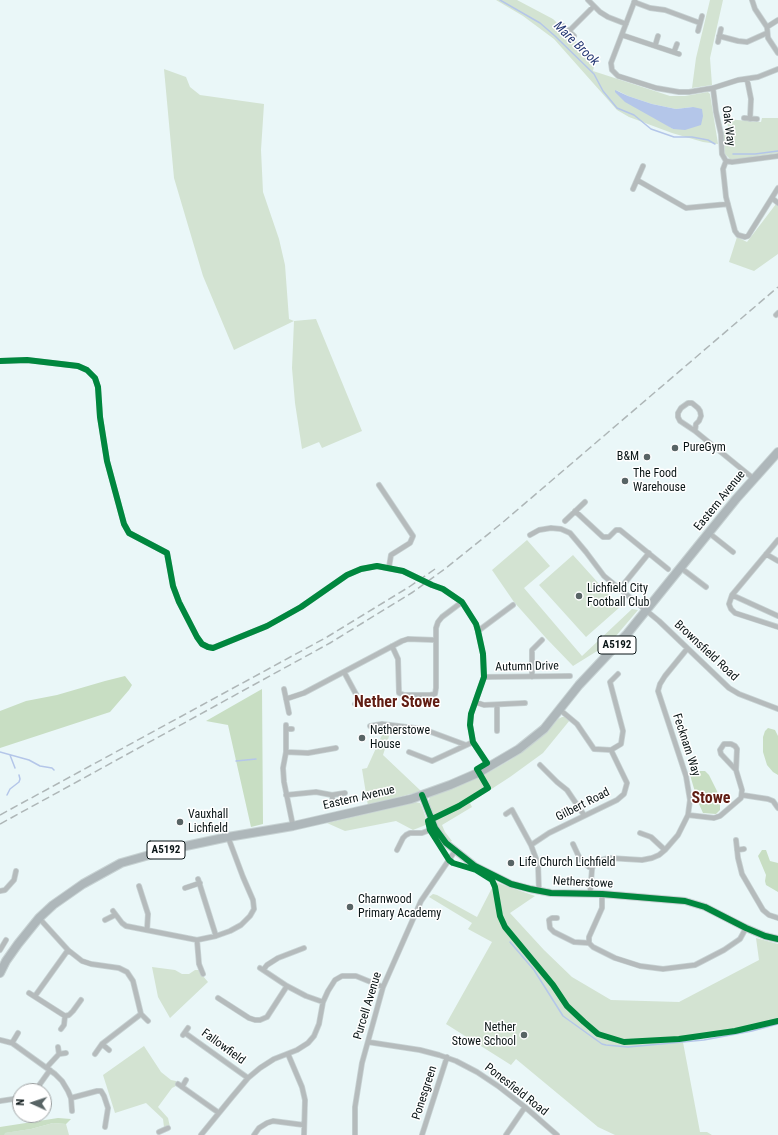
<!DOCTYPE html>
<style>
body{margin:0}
#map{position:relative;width:778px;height:1135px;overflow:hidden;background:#eaf7f8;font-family:"Roboto Condensed",sans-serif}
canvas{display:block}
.north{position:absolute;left:12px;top:1083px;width:40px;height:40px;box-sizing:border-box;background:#fff;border:1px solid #9da1a2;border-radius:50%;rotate:273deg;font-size:11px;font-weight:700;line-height:16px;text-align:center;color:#0a1516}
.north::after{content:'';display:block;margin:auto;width:14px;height:18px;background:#586465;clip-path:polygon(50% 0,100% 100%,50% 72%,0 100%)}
</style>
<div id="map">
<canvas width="778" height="1135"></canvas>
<div class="north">N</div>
</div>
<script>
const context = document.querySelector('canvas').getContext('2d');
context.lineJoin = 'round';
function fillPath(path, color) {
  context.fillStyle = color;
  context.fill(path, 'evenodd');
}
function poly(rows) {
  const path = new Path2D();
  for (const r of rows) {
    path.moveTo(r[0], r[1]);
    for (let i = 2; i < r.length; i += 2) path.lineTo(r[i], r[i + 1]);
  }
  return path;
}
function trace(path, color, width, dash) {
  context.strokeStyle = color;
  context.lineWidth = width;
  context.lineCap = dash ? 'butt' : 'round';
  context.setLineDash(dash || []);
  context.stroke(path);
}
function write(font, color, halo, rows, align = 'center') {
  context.font = font + ' "Roboto Condensed",sans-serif';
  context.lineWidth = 3;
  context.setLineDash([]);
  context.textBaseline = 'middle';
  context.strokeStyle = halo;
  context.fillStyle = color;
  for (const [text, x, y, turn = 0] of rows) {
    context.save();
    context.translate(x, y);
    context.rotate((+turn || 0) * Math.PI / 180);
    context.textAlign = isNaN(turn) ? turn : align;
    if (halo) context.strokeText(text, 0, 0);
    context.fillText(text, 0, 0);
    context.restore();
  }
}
fillPath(poly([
 [496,0,517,0,553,19,576,41,581,48,595,62,593,71,670,96,685,96,708,92,710,94,718,144,703,142,672,133,629,117,617,110,554,39,523,16],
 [616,90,628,96,652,104,676,109,693,107,673,129],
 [710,0,723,0,710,58,712,85,692,88,696,58],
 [164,69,186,77,190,87,200,95,264,104,261,150,263,192,279,239,285,265,289,319,294,321,316,319,362,431,322,448,319,442,302,449,295,403,292,368,294,321,234,350,203,276,174,178],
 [762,118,778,118,778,153,731,160,725,154,723,132,729,130,726,119,761,122],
 [776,204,778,206,778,254,754,271,729,262,737,237,747,242],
 [527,540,550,566,524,588,582,656,632,609,638,610,610,643,573,666,546,638,514,602,492,570],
 [573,555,620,607,586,637,539,585],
 [562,717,566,717,570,720,543,753,510,777,470,803,472,807,442,825,445,832,452,841,450,842,448,840,434,822,427,805,430,797,484,775,510,760,544,735,558,719],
 [386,726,392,727,383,755,421,791,368,806,362,769,367,768],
 [415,802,420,803,422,807,428,824,413,830,396,821,345,831,327,823],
 [495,882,535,896,510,913,544,950,572,977,611,1000,679,1002,759,960,756,938,778,944,778,1021,735,1031,682,1037,700,1132,707,1132,712,1135,615,1135,598,1127,516,1059,511,1065,446,1024,492,942,468,929,472,923,429,897,433,894,437,895,477,917],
 [152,967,175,970,182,974,189,974,195,970,200,970,203,976,208,982,170,1018,158,997],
 [144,1046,161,1072,171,1080,176,1081,176,1086,172,1088,158,1107,168,1118,170,1127,164,1127,163,1119,146,1103,115,1113,103,1075],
 [53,1123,66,1124,69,1135,4,1135,4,1133,31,1129]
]), '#d3e3d2');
fillPath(poly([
 [125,676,132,685,129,690,110,712,0,748,0,711,26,701,57,695,105,681],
 [262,689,263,824,251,827,228,725,206,721],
 [768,728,775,730,778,736,778,775,773,772,767,765,763,752,763,737,765,731],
 [699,771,705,771,709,775,717,791,720,800,720,810,716,814,703,813,698,802,690,775],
 [762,850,766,850,770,861,778,863,778,892,766,885,765,881,766,875,758,856],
 [58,1118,71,1119,66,1124,53,1123,31,1129,5,1133,4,1135,0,1135,0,1127]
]), '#c8dec3');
fillPath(poly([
 [615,90,628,96,652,104,676,109,693,107,702,109,703,116,701,125,685,130,673,129,625,102,615,92]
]), '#b4c6e9');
trace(poly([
 [500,0,540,23,555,36,594,74,603,91,617,108,634,115,651,129,674,137,692,137,708,140,715,144],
 [733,154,755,154,778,151],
 [0,752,29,760,40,766,52,768,54,770],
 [10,755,15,768],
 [236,761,256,759],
 [7,795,10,789,19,782,20,779,19,775],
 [510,942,534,970,563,1016,602,1044,606,1045,628,1047,704,1040,752,1031,778,1024]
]), '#b4c6e9', 1.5);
const street = poly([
 [588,0,600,12,608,17,626,24],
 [635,0,611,63,612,70,618,76,656,88,679,92,689,92,713,88,738,80,758,77,778,69],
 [752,0,755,9,767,27,768,38,778,53],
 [634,2,650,8,665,10,700,23],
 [563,26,574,36],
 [767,27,778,20],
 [569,31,594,6],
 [698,31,702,16],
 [622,35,679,54],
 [719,36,738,41,747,42,767,33],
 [718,42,721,29],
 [655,46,658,36],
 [674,52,677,44],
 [747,79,751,99,750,119],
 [713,88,716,112,721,134,722,154,726,161,732,162,778,156],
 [744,118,757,119],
 [726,161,723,169,726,197,735,231,738,235,745,237,748,236,778,188],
 [637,180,686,208,728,204],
 [633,189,643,166],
 [772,198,778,203],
 [776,315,778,313],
 [0,361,27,360,78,366,87,370,95,378,98,387,100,417,107,461,124,524,129,533,167,553,173,586,179,602,197,637,202,644,208,647,213,648,267,626,301,607,347,575,361,569,377,566,403,571],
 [695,431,680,421,678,417,678,413,681,408,688,403,692,403,698,408,700,411,701,416,699,421,696,424,695,431,754,479],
 [379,485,413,536,410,543,391,555,389,567],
 [575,511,603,537,609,537,616,530,620,530,668,569],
 [565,521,585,502],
 [709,533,733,552],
 [530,535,539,530,551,528,561,529,570,533,586,552,604,576,659,621,729,688,739,694,778,709],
 [778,540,732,595,729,604,731,609,735,613,778,627],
 [766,554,778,561],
 [681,568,706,587],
 [443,589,462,602,476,624,478,631,483,654,484,677,471,714,470,725,473,742,489,767],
 [619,590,649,553],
 [732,595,778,616],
 [478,631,513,605],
 [392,646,398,659,399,693,404,695,430,695,435,694,436,688,436,628,438,622,442,617,462,602],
 [344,672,357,696,357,702,355,704],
 [484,677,570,676],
 [532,677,532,650,542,640],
 [284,689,289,713],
 [286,699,304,693,402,641,408,639,435,640],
 [475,702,484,705,525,703],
 [497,705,497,731],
 [286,725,286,752,283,768,284,782,293,826],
 [370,726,382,724,423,729,466,745],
 [286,729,292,729],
 [611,750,621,744,623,731,610,682,618,674],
 [286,752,308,753,336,748],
 [409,752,432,761,473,742],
 [540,765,557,782,567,790,584,815],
 [286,795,316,792,332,795,345,793],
 [332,795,333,803],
 [742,795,768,799,773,801,778,808],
 [506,814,512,810,531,845,538,864,539,891],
 [688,815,714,818,720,816,741,798,742,790,736,770,721,754,720,750,724,744,731,744,735,746,737,749,736,770],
 [640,833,651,837,665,850],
 [736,840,738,858,742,874,763,910,769,915,778,918],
 [573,844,580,859,589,867,592,867],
 [531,845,549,833,617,800,624,794,627,783,611,750,594,749,577,724,559,709],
 [397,850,403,838,406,835,410,833,422,833,435,828],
 [737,850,744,849],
 [198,879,216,936],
 [139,886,148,914,147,930],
 [185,888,200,883],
 [0,891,5,890,14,880,16,871],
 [590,894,592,869,594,864,601,860,609,858,642,860,652,858,659,855,665,850,678,835,688,815,690,800,686,776,658,691,660,684,665,676,687,649],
 [602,894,602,908,589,937,589,943,593,947,615,958,640,966,663,969,695,965,724,950,740,939,746,928],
 [113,911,122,923,126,926,197,940,216,936,230,931,241,925,250,916,254,909,253,900,243,877,228,837],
 [39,918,68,950,82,961,91,964,119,968,127,972,133,981,141,1014,148,1021],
 [557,918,552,918,549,920,550,928,554,932,574,942,589,943],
 [105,920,115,915],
 [197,940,199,964,203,974],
 [0,950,6,940],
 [260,968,287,986,306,996,323,1002],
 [263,970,267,965,278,958,304,948],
 [29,993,65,1016,69,1015,73,1011,81,1000],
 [35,996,68,950],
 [218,998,249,1018,255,1020,260,1020,267,1017,287,986],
 [61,1029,64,1025,65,1016],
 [185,1033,248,1078],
 [183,1035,188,1028],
 [0,1040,12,1043,55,1074,62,1081,68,1091,71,1098,72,1111],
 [368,1042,420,1050,439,1055,456,1061,477,1072,498,1086,525,1107,557,1135],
 [12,1043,18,1033],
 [102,1044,109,1050],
 [58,1047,59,1054,66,1053],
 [95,1054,102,1044,141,1014],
 [288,1054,302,1087,305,1100,304,1135],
 [47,1067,59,1054],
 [178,1084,219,1113],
 [182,1087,186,1080],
 [35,1091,50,1070],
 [71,1098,97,1091,101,1091,104,1096,108,1108,105,1127],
 [0,1101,20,1098],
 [159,1132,168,1128],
 [201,1135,232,1097,248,1078,260,1068,274,1059,297,1050,308,1043,314,1036,319,1024,323,1002,328,991,335,980,342,976,356,976,383,987],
 [254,1135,259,1128,267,1123,273,1121,304,1125],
 [355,1135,355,1107,362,1063,383,987,421,901,455,851],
 [422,1135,447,1057],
 [506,1135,525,1107]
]);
const secondary = poly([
 [422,795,435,828,446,843,475,866,511,884,530,889,551,893,602,894,685,901,705,907,746,928,765,936,778,939]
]);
const highway = poly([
 [0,973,6,961,18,944,39,918,53,905,83,884,121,863,167,850,228,837,293,826,411,799,450,785,480,772,519,749,544,729,579,685,627,634,736,499,778,452]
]);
trace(street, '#c7d2d3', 6);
trace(secondary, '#c7d2d3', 8);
trace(highway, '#c7d2d3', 10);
trace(street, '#b5bbbc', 4.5);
trace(secondary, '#b3babc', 6);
trace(highway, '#aeb7ba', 8);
trace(poly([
 [0,815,327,637,409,587,435,569],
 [0,824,330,643,413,592,446,568,502,523,778,287]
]), '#aeb6b7', 1.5, [8, 4]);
const streetBridge = poly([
 [403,571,432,585,443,589]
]);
trace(streetBridge, '#c7d2d3', 6, []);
trace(streetBridge, '#b5bbbc', 4.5);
trace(poly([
 [0,361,27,360,78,366,87,370,95,378,98,387,100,417,107,461,124,524,129,533,167,553,173,586,179,602,197,637,202,644,208,647,213,648,267,626,301,607,347,575,361,569,377,566,403,571,432,585,443,589,462,602,476,624,478,631,483,654,484,677,471,714,470,725,473,742,487,763,477,769,488,788,459,806,428,821,430,830,449,860,453,863,476,870,492,880,495,887,500,916,505,927,553,985,567,1006,584,1022,598,1034,624,1042,679,1039,735,1031,778,1021],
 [422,795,435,828,446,843,475,866,511,884,530,889,551,893,602,894,685,901,705,907,746,928,765,936,778,939]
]), '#00873e', 6);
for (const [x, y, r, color] of [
 [675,448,4,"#586465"],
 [647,457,4,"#586465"],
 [625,481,4,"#586465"],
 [579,596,4,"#586465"],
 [362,738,4,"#586465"],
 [180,822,4,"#586465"],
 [511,863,4,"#586465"],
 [350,907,4,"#586465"],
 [524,1035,4,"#586465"]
]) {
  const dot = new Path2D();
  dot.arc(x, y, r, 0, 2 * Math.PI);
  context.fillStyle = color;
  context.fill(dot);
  trace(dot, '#fff', 1.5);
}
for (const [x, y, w] of [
 [617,645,38],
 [166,850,38]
]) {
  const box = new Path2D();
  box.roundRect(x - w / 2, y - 9, w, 18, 3);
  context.fillStyle = '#fff';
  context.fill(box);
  trace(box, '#0a1516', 1);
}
write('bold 11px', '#0a1516', null, [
 ["A5192",617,645],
 ["A5192",166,850]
]);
write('12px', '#0a1516', '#fff', [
 ["Oak Way",728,126,83],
 ["Eastern Avenue",720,501,-51],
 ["Brownsfield Road",706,651,43],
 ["Autumn Drive",527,667,-1],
 ["Fecknam Way",686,745,72],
 ["Eastern Avenue",359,798,-13],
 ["Gilbert Road",583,805,-27],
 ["Netherstowe",583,883,3],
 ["Purcell Avenue",368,1006,-73],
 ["Fallowfield",223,1047,36],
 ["Ponesfield Road",516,1090,38],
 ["Ponesgreen",425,1093,-72]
]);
write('12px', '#0a1516', '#fff', [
 ["PureGym",683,448],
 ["B&M",639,457,"right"],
 ["The Food",633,474],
 ["Warehouse",633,488],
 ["Lichfield City",587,589],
 ["Football Club",587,603],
 ["Netherstowe",370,731],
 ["House",370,745],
 ["Vauxhall",188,815],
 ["Lichfield",188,829],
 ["Life Church Lichfield",519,863],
 ["Charnwood",358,900],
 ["Primary Academy",358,914],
 ["Nether",516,1028,"right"],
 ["Stowe School",516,1042,"right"]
], 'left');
write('italic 13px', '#243773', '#fff', [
 ["Mare Brook",576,44,44]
]);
write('bold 16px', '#601d13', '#fff', [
 ["Nether Stowe",397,703],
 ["Stowe",711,799]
]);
</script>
